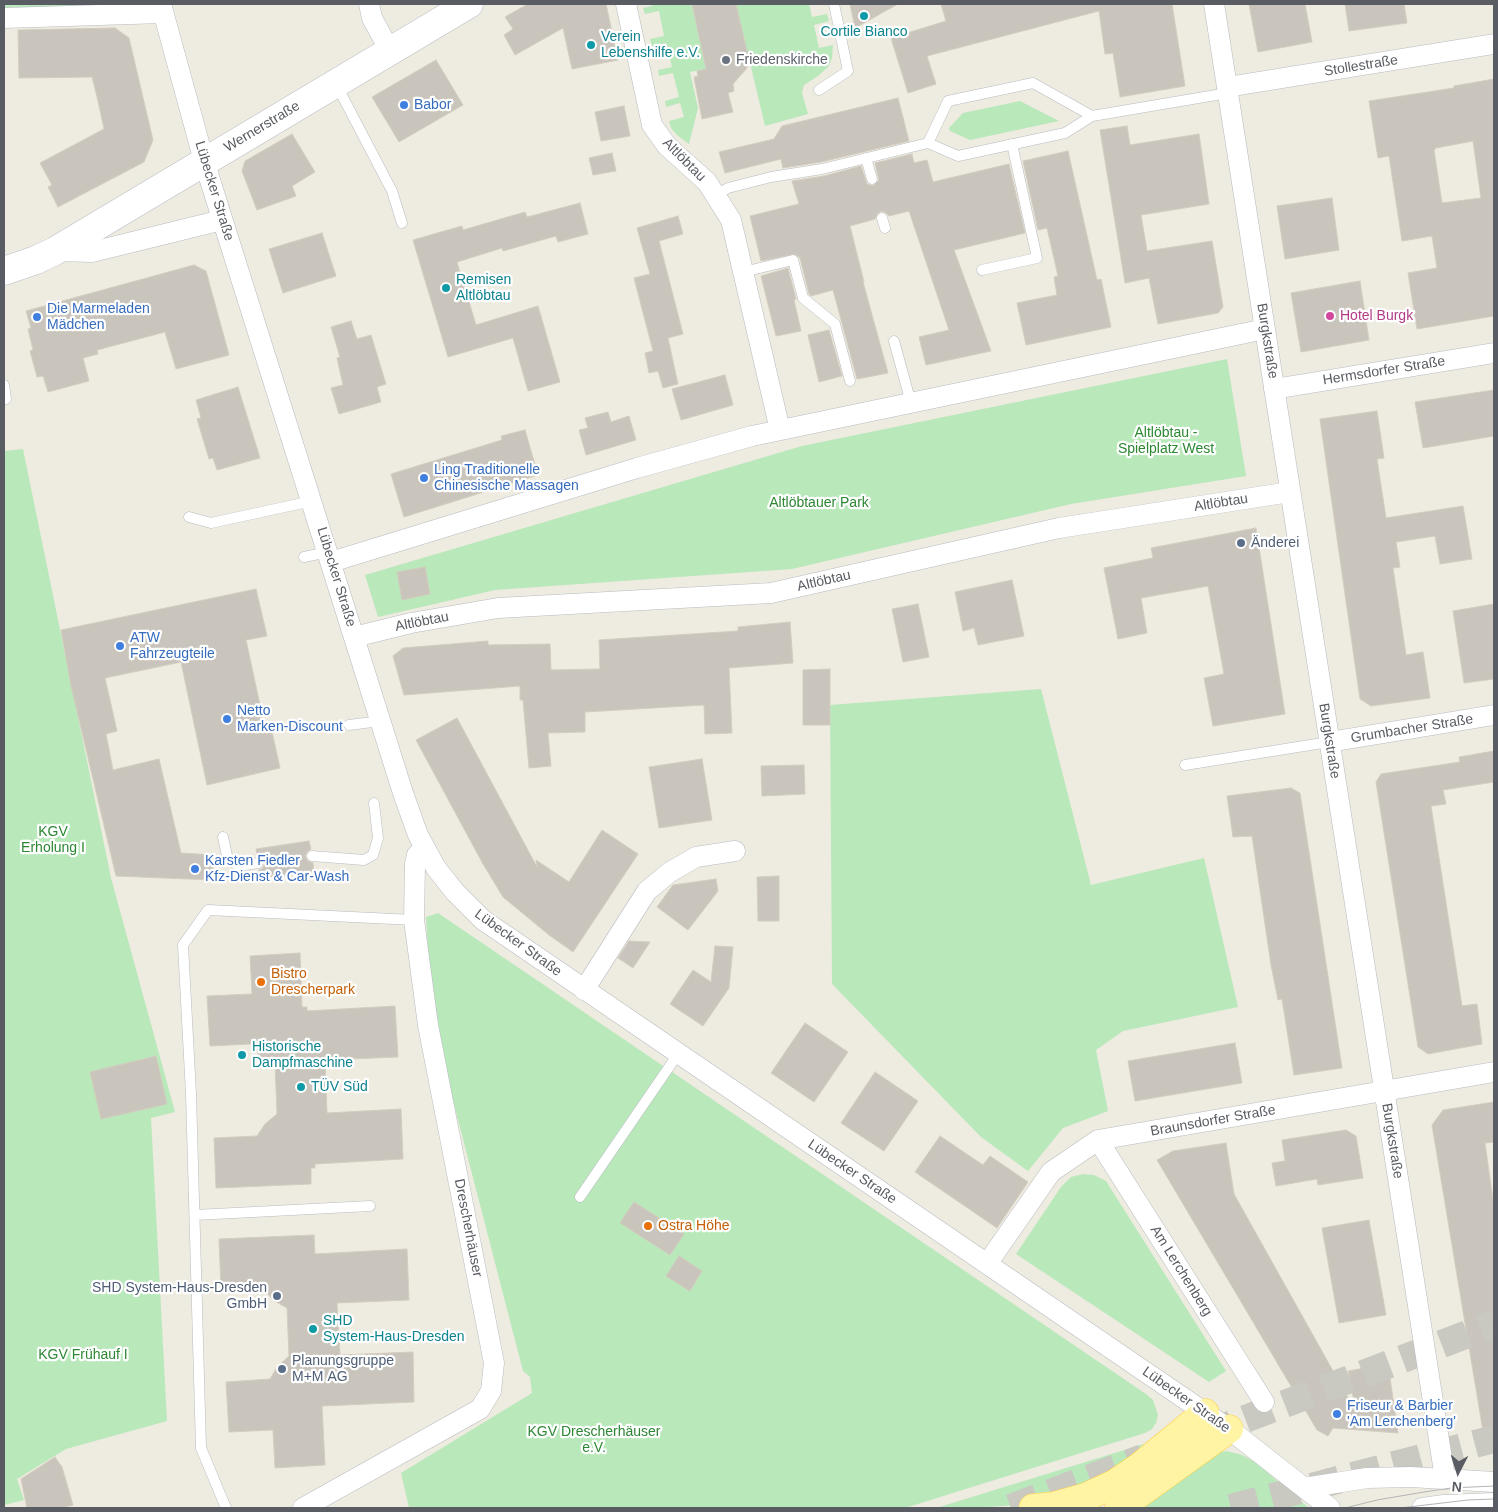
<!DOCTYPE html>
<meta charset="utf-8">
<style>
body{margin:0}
#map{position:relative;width:1498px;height:1512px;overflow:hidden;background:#eeebe0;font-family:Helvetica,sans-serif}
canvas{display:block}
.frame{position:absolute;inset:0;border:5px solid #595d63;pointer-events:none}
.north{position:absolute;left:1433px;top:1447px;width:50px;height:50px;-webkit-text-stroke:4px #fff;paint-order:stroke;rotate:185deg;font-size:14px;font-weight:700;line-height:20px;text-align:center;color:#595d63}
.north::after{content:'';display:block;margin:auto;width:18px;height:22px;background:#595d63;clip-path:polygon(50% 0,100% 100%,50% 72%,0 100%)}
</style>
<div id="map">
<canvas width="1498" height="1512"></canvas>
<div class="frame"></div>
<div class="north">N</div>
</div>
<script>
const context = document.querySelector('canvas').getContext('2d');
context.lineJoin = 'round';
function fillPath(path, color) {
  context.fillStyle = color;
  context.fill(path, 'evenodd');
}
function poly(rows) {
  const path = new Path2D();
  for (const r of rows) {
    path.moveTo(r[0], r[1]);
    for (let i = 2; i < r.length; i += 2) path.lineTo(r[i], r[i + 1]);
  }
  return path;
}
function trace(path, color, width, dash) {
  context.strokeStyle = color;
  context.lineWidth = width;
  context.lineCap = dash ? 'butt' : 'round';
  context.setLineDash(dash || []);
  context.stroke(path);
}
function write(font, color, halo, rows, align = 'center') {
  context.font = font + ' Helvetica,sans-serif';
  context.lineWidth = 4.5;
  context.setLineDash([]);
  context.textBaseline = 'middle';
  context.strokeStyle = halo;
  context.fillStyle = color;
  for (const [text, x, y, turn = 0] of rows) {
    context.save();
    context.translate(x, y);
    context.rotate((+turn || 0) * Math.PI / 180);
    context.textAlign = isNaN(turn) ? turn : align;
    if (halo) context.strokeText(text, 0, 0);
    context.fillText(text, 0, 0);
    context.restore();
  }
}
fillPath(poly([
 [4,4,108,4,108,5,4,9],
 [652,4,692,4,706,69,690,72,698,108,689,144,677,135,671,128,669,121,684,117,680,103,666,107,665,101,679,97,673,73,659,76,658,70,672,67,666,43,652,46,650,39,664,36,659,11,645,14,643,8,652,6],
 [736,4,809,4,812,17,827,14,829,21,814,25,819,48,833,45,832,58,828,67,818,76,804,85,802,93,808,114,765,126],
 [1020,101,1059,121,970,140,950,131,949,128,963,113],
 [1227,359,1246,476,1071,504,792,569,495,590,378,617,365,575,802,446],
 [23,449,111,878,175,1112,151,1118,167,1421,66,1449,17,1479,24,1500,4,1505,4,451],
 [1041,689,1091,885,1204,858,1238,1007,1123,1031,1096,1050,1108,1111,1063,1128,1028,1171,981,1137,832,984,830,705],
 [438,913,1146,1394,1153,1400,1158,1415,1156,1423,1152,1429,1145,1433,905,1508,409,1508,401,1473,532,1393,530,1377,523,1371,432,1019,426,917],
 [1083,1174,1094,1175,1106,1181,1226,1371,1209,1382,1016,1254,1061,1187,1071,1177],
 [1157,1440,1125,1469,1046,1500,1016,1505,975,1508,936,1508],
 [1227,1451,1242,1455,1255,1462,1309,1508,1132,1508,1213,1453]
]), '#b9e8bb');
const building = poly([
 [528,4,606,4,618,60,572,69,563,28,515,55,504,35,513,29,505,17,528,4],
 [692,4,736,4,748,55,747,68,733,84,734,91,728,93,733,112,702,119,694,77,698,76,697,71,706,69,692,4],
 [850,4,898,4,855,28,850,4],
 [941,4,1172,4,1185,86,1120,97,1113,53,1105,54,1099,11,927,56,936,84,908,93,891,38,946,21,941,4],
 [1249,4,1305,4,1312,42,1258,52,1249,4],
 [1345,4,1404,4,1407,23,1349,31,1345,4],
 [115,28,129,38,153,140,144,162,58,207,48,187,52,185,40,163,104,129,98,101,92,77,19,78,18,30,115,28],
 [436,60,463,105,399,142,372,97,436,60],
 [1494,79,1494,316,1417,329,1408,273,1437,268,1432,236,1402,241,1389,156,1378,158,1369,101,1454,88,1454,86,1494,79],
 [1473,141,1481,198,1442,203,1434,150,1436,148,1473,141],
 [898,98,909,141,821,162,783,168,781,159,725,173,719,152,774,139,782,126,898,98],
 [624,106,630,136,601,141,595,112,624,106],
 [1127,126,1130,145,1199,134,1209,204,1141,215,1147,251,1212,241,1223,307,1218,313,1158,324,1149,278,1125,283,1100,130,1127,126],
 [292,134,315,172,292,186,296,196,257,210,242,171,245,161,292,134],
 [1068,151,1097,280,1101,279,1111,327,1026,345,1017,303,1057,295,1054,277,1058,276,1047,228,1038,230,1023,161,1068,151],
 [612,153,616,171,593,175,589,158,612,153],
 [912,154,914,163,927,160,933,182,1009,164,1025,233,954,250,991,351,926,365,919,337,949,330,909,211,889,216,886,213,881,211,877,214,875,219,850,226,864,282,863,282,888,373,857,379,833,290,811,296,809,294,800,258,795,254,761,261,750,216,799,204,792,181,824,176,861,166,867,184,873,186,879,180,875,163,912,154],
 [1332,198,1339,250,1285,259,1277,206,1332,198],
 [580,203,588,234,558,242,556,236,503,251,502,248,457,262,476,325,538,306,560,382,528,391,513,338,448,357,413,240,462,226,463,230,525,212,527,217,580,203],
 [678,216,683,234,659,241,683,334,668,338,678,384,663,388,658,371,649,373,645,353,653,351,634,278,650,274,637,228,678,216],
 [322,233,336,276,283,293,269,249,322,233],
 [194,265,206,271,229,355,176,369,165,332,97,350,98,354,83,358,89,381,48,392,43,376,37,377,30,351,33,350,28,329,31,328,26,311,194,265],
 [788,268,796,299,794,300,801,331,776,336,761,276,788,268],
 [1360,281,1369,340,1301,352,1291,293,1360,281],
 [351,321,357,339,371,335,386,384,377,387,381,402,339,414,331,388,343,385,337,358,340,357,331,327,351,321],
 [829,330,842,376,819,382,808,335,829,330],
 [725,375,733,405,681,420,672,389,725,375],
 [238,387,260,458,217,470,213,458,209,459,197,419,201,418,196,400,238,387],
 [1494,390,1494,436,1423,448,1415,402,1494,390],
 [1377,411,1384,458,1377,459,1386,518,1463,506,1472,559,1440,564,1435,536,1396,542,1400,567,1393,568,1406,655,1423,652,1430,698,1371,706,1360,699,1320,419,1377,411],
 [608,412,611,422,629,416,636,440,586,455,579,430,588,428,585,418,608,412],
 [525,430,538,475,404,517,391,474,502,440,501,436,525,430],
 [1256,528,1285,714,1213,726,1204,678,1224,674,1208,586,1141,598,1147,633,1118,639,1104,568,1153,558,1151,548,1256,528],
 [425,567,430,594,402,600,397,572,425,567],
 [1012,580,1024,636,978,645,974,628,963,631,955,592,1012,580],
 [256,589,267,636,246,640,265,728,271,727,280,768,207,785,181,662,105,678,117,731,106,734,113,770,159,759,181,853,214,855,213,880,116,876,71,686,61,630,256,589],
 [918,604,929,657,903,662,892,609,918,604],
 [1494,604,1494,679,1464,683,1453,611,1494,604],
 [790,622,793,663,729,668,732,733,705,734,704,705,585,712,585,732,548,733,551,766,529,768,523,700,520,700,520,686,404,695,393,656,403,648,488,641,488,645,550,644,551,670,600,669,599,640,738,631,738,627,790,622],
 [830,669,830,725,803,725,803,670,830,669],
 [457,718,537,867,536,860,569,882,602,830,638,854,573,952,549,935,503,897,483,864,416,740,457,718],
 [1494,751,1494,782,1443,790,1446,804,1431,806,1462,1006,1477,1004,1482,1044,1428,1054,1418,1047,1376,782,1381,774,1460,762,1459,757,1494,751],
 [702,759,712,820,659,828,649,767,702,759],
 [804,765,805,794,762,796,761,766,804,765],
 [1291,788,1300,793,1342,1068,1294,1075,1282,999,1278,1000,1271,965,1252,836,1233,837,1227,796,1291,788],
 [309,841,311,849,307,852,305,856,308,861,313,863,314,871,260,878,259,870,263,868,265,862,263,858,257,856,256,849,309,841],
 [779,876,779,921,758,921,757,877,779,876],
 [716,879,718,891,688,930,657,907,673,885,716,879],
 [629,941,650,942,633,968,618,958,629,941],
 [715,946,733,947,729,988,703,1026,670,1004,693,970,711,982,715,946],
 [300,953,302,1007,307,1007,307,1011,395,1006,398,1057,325,1060,327,1113,401,1109,403,1159,315,1164,315,1168,311,1168,311,1184,216,1188,214,1138,257,1136,265,1124,277,1114,275,1064,261,1057,251,1044,210,1046,207,996,252,994,250,956,300,953],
 [805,1023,848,1052,814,1102,771,1073,805,1023],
 [1235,1043,1242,1083,1135,1101,1128,1061,1235,1043],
 [156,1056,167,1104,101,1119,90,1072,156,1056],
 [875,1072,918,1101,884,1151,841,1123,875,1072],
 [1494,1102,1494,1142,1485,1143,1494,1207,1494,1442,1485,1443,1432,1125,1443,1110,1494,1102],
 [1346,1130,1356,1136,1363,1178,1318,1185,1317,1179,1276,1186,1272,1163,1285,1161,1282,1140,1346,1130],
 [940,1136,983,1165,990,1156,1028,1182,997,1228,915,1172,940,1136],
 [1226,1143,1234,1194,1356,1412,1348,1371,1388,1364,1398,1433,1333,1428,1328,1436,1317,1430,1157,1160,1173,1151,1226,1143],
 [634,1202,684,1234,670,1255,620,1223,634,1202],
 [1369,1220,1386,1315,1339,1323,1322,1228,1369,1220],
 [314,1235,315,1254,407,1249,409,1300,337,1303,340,1355,413,1352,414,1402,322,1406,325,1465,275,1468,273,1430,229,1432,226,1382,270,1379,277,1367,289,1356,287,1308,273,1300,262,1287,221,1289,219,1239,314,1235],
 [679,1256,702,1271,690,1291,666,1276,679,1256],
 [55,1457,62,1467,73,1505,60,1508,27,1508,21,1479,55,1457]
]);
fillPath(building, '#c9c5bd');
trace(building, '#d3cdbe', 1);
trace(poly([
 [1206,1434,1494,1324],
 [1011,1508,1143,1458],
 [1231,1508,1494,1439]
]), '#c9c8c1', 28, [28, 14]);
const lane = poly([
 [336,84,392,191,402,223],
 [819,90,848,71,834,4],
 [928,143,958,156,1065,133,1092,116],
 [866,158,872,179],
 [716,195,728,188,771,177,822,169,928,143,948,101,1033,83,1092,116,1228,93],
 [882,218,885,228],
 [982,270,1037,258,1012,144],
 [743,272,793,260,803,298,835,324,850,381],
 [894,341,911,403],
 [4,385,6,399,4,399],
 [189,517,211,523,312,501],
 [304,557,328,552],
 [349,725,380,721],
 [1185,765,1329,742],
 [223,837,227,856,238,866,258,863],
 [312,856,364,860,373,855,378,838,374,803],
 [580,1197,678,1054],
 [195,1215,370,1206],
 [226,1508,201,1448,191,1094,183,945,208,910,414,920]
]);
const street = poly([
 [161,4,204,161,403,793,418,835,436,868,455,892,483,920,1229,1429,1330,1508],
 [369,4,372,18,390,51],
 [626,4,652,125,667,146,707,182,731,220,780,430],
 [1214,4,1445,1478],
 [4,18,163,13],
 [1227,87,1494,44],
 [55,251,92,252,222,220],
 [1274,389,1494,353],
 [331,562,637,468,752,436,1265,329],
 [354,637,411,623,498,608,771,593,1059,528,1290,492],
 [1329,742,1494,715],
 [584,990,647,891,670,872,696,857,735,851],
 [1098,1140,1264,1402],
 [987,1264,1051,1172,1098,1140,1494,1072],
 [1304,1488,1367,1478,1411,1477,1494,1482],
 [303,1508,480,1409,491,1391,494,1363,428,1025,414,920,415,864,417,855,425,848],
 [1422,1508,1444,1505,1494,1503]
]);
const secondary = poly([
 [4,271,36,260,55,251,469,4]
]);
const primary = poly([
 [1033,1508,1054,1506,1086,1497,1114,1484,1139,1467,1205,1413],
 [1119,1508,1229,1429]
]);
trace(lane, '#b8bbc1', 11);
trace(street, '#b8bbc1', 21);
trace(secondary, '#b9bdc4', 29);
trace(primary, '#ffd148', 29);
trace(lane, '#fff', 10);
trace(street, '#fff', 20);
trace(secondary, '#fff', 28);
trace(primary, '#fff3a4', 28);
trace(poly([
 [1345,1508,1377,1500,1424,1492,1451,1488,1494,1486],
 [1400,1508,1468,1500,1494,1499]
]), '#b4b5b6', 1);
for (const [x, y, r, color] of [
 [864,16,5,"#0f9aa8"],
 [591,45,5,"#0f9aa8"],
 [726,60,5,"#6b7280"],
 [404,105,5,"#3f7fe0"],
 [446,288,5,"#0f9aa8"],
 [1330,316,5,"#d1479c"],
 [37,317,5,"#3f7fe0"],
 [424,478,5,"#3f7fe0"],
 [1241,543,5,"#5c6f8a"],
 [120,646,5,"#3f7fe0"],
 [227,719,5,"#3f7fe0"],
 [195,869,5,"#3f7fe0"],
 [261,982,5,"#e8710a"],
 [242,1055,5,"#0f9aa8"],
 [301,1087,5,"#0f9aa8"],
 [648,1226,5,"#e8710a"],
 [277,1296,5,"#5c6f8a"],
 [313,1329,5,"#0f9aa8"],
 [282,1369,5,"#5c6f8a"],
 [1337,1414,5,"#3f7fe0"]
]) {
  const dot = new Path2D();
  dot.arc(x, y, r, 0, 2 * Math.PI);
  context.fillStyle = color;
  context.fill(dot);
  trace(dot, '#fff', 2);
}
write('14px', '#0d838f', '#fff', [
 ["Cortile Bianco",864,32,"center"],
 ["Verein",601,37],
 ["Lebenshilfe e.V.",601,53],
 ["Remisen",456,280],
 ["Altlöbtau",456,296],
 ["Historische",252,1047],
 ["Dampfmaschine",252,1063],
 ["TÜV Süd",311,1087],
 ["SHD",323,1321],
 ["System-Haus-Dresden",323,1337]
], 'left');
write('14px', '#5b616d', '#fff', [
 ["Friedenskirche",736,60]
], 'left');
write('14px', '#595d63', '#fff', [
 ["Stollestraße",1361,66,-9],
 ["Wernerstraße",262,127,-31],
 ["Altlöbtau",684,160,45],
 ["Lübecker Straße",214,191,73],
 ["Burgkstraße",1267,341,81],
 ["Hermsdorfer Straße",1384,371,-9],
 ["Altlöbtau",1221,503,-9],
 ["Lübecker Straße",336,577,73],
 ["Altlöbtau",824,581,-13],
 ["Altlöbtau",422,622,-11],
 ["Grumbacher Straße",1412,729,-9],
 ["Burgkstraße",1329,741,81],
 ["Lübecker Straße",518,943,36],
 ["Braunsdorfer Straße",1213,1121,-10],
 ["Burgkstraße",1392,1141,81],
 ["Lübecker Straße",852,1172,34],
 ["Drescherhäuser",468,1228,79],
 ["Am Lerchenberg",1181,1271,58],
 ["Lübecker Straße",1186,1400,35]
]);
write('14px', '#366cbe', '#fff', [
 ["Babor",414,105],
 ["Die Marmeladen",47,309],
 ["Mädchen",47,325],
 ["Ling Traditionelle",434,470],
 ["Chinesische Massagen",434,486],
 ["ATW",130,638],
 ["Fahrzeugteile",130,654],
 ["Netto",237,711],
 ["Marken-Discount",237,727],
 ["Karsten Fiedler",205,861],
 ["Kfz-Dienst & Car-Wash",205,877],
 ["Friseur & Barbier",1347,1406],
 ["'Am Lerchenberg'",1347,1422]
], 'left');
write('14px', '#b23c85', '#fff', [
 ["Hotel Burgk",1340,316]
], 'left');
write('14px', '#2d8733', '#fff', [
 ["Altlöbtau -",1166,433],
 ["Spielplatz West",1166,449],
 ["Altlöbtauer Park",819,503],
 ["KGV",53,832],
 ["Erholung I",53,848],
 ["KGV Frühauf I",83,1355],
 ["KGV Drescherhäuser",594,1432],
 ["e.V.",594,1448]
]);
write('14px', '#4e5e75', '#fff', [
 ["Änderei",1251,543],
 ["SHD System-Haus-Dresden",267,1288,"right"],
 ["GmbH",267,1304,"right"],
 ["Planungsgruppe",292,1361],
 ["M+M AG",292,1377]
], 'left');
write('14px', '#c56008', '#fff', [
 ["Bistro",271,974],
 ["Drescherpark",271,990],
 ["Ostra Höhe",658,1226]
], 'left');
</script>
